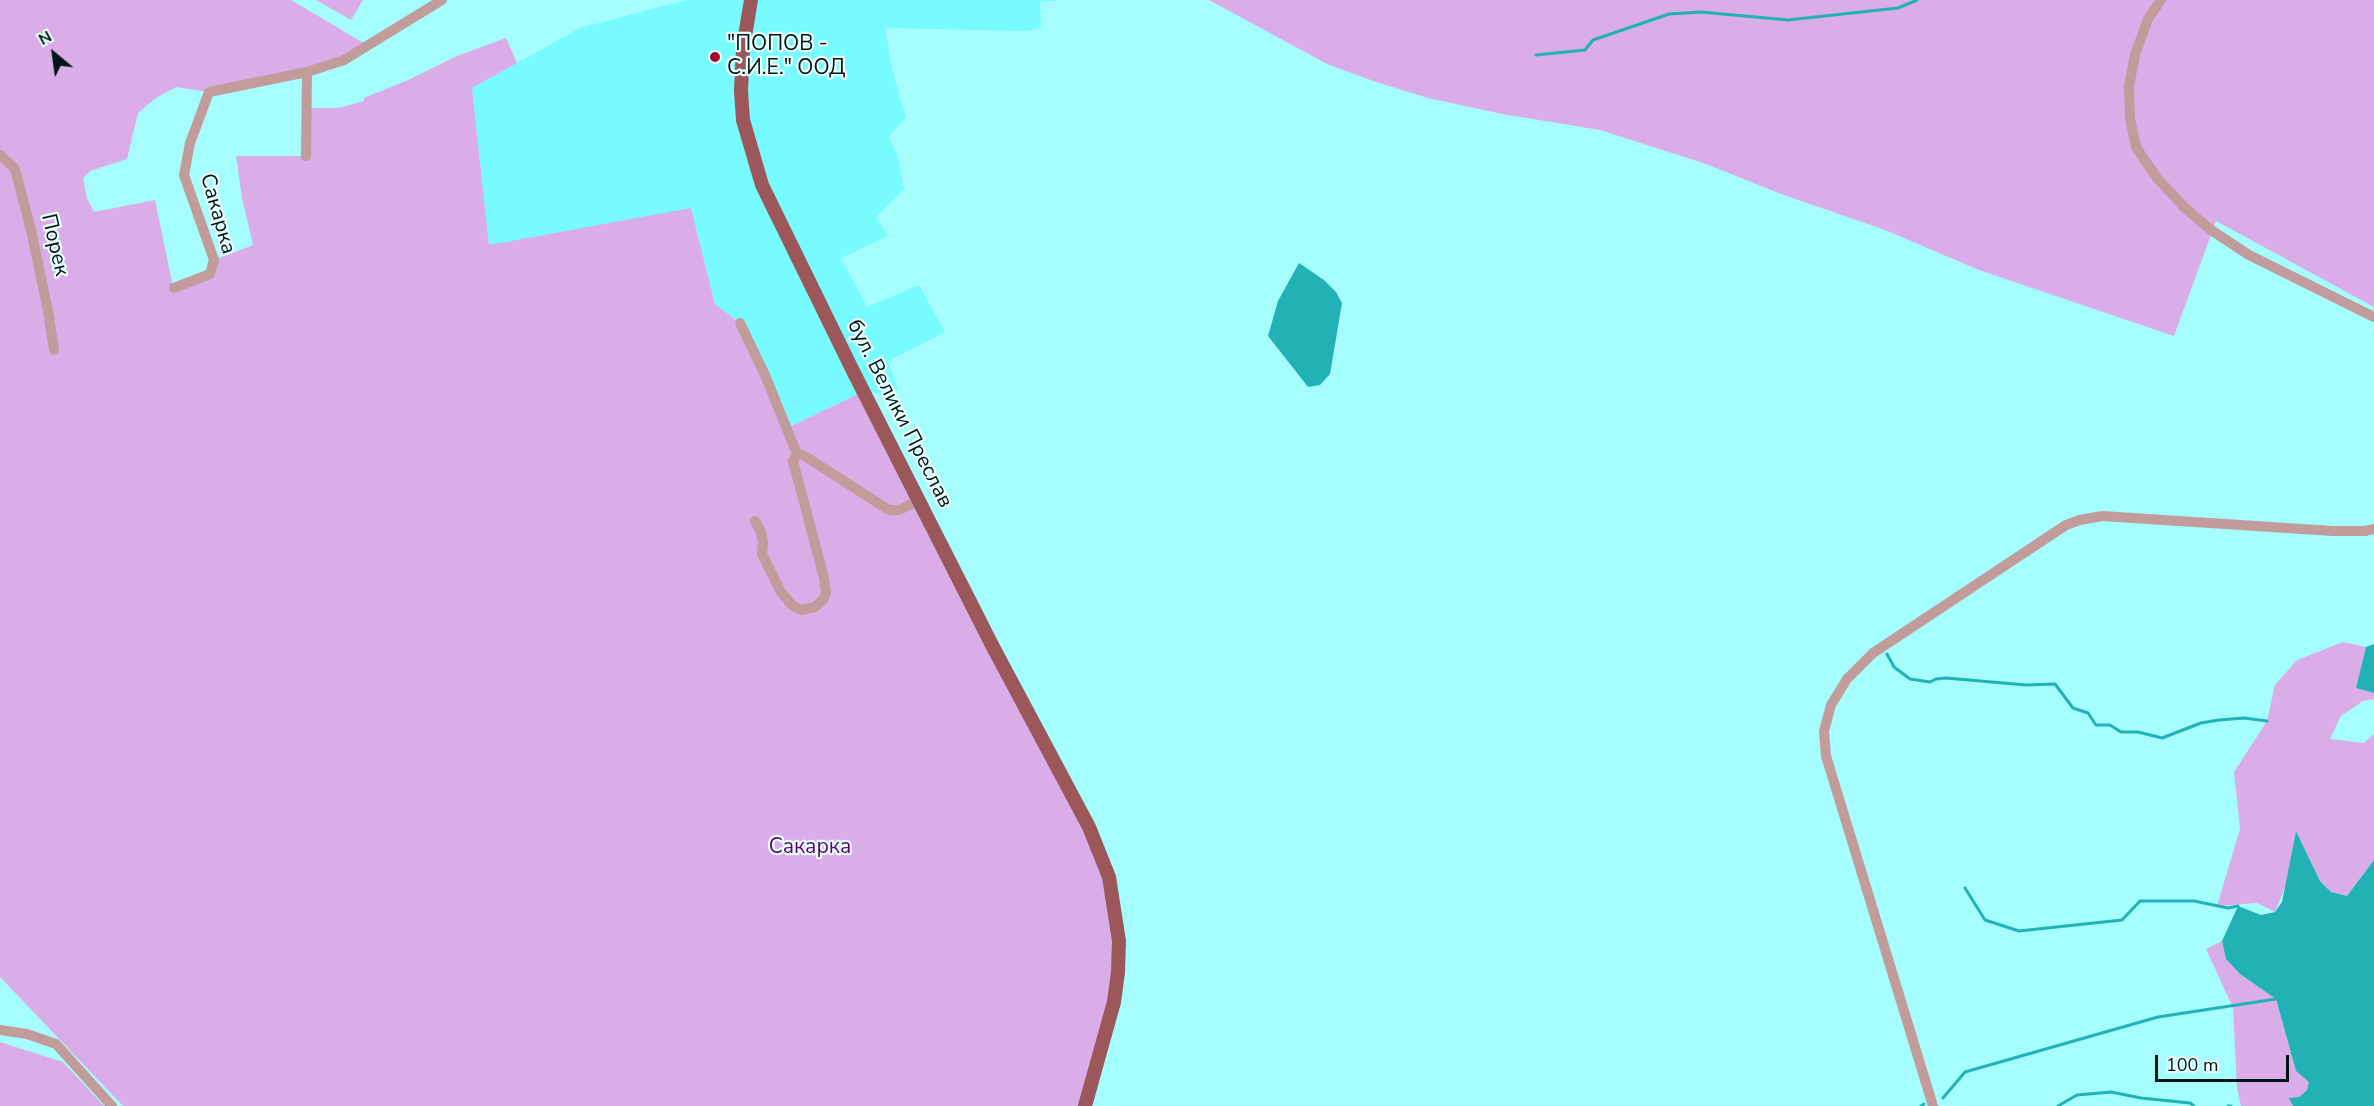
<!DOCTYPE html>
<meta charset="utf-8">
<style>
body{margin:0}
#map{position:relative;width:2374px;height:1106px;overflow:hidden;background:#a5fdfe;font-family:"Nunito Sans",sans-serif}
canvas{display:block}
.north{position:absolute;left:24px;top:24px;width:60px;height:60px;-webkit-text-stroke:4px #e8fdfd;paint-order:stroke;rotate:331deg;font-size:16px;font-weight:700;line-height:24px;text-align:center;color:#001415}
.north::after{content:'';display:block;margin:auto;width:21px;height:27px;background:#001415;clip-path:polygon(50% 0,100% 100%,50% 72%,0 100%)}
.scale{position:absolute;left:2155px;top:1055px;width:134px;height:27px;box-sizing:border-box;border:3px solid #001415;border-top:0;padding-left:8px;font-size:18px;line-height:21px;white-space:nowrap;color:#001415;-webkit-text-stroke:4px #e8fdfd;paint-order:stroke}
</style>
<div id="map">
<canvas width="2374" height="1106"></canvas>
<div class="north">N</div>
<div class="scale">100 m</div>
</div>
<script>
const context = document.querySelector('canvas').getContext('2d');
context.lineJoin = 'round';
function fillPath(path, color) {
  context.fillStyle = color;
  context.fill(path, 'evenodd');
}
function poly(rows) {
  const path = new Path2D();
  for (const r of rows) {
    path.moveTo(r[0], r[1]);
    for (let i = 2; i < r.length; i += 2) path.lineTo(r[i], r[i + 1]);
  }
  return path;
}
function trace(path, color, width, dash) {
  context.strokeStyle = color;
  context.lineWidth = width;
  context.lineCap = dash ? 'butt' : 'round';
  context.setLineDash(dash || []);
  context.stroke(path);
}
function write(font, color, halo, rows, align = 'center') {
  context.font = font + ' "Nunito Sans",sans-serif';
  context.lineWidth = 4.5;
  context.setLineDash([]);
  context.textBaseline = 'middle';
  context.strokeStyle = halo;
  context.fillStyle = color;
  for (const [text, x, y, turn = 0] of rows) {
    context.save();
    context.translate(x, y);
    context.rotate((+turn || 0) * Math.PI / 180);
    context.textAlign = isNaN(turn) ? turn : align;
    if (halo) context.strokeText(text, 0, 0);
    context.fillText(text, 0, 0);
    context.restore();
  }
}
fillPath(poly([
 [686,0,1059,0,1040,2,1041,28,1027,31,885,28,893,72,906,117,889,137,898,157,904,189,876,217,888,236,841,258,867,307,919,285,945,332,888,361,898,389,889,395,864,391,786,428,740,323,715,304,691,209,489,246,472,88,580,28]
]), '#77fbfe');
fillPath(poly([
 [0,0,291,0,367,45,344,60,209,92,176,87,156,98,138,113,127,159,90,171,83,178,87,198,94,212,155,200,173,287,210,274,214,260,253,245,242,198,236,156,306,156,307,108,339,108,364,101,364,98,408,80,457,56,506,38,517,63,472,88,489,245,691,208,715,304,740,323,787,428,864,391,1109,877,1118,972,1085,1106,123,1106,0,977],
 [316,0,363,0,351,20],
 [1209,0,2374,0,2374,307,2216,221,2174,336,1979,270,1885,230,1781,194,1706,164,1600,130,1502,114,1428,98,1376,82,1327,64],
 [2343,642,2366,647,2356,688,2374,693,2374,699,2363,701,2341,716,2330,739,2364,743,2374,734,2374,860,2347,896,2331,892,2320,881,2296,831,2286,884,2275,912,2257,903,2217,906,2240,829,2234,772,2267,721,2275,685,2297,660],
 [2222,941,2226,959,2240,974,2276,999,2296,1071,2310,1082,2307,1090,2299,1097,2289,1098,2293,1106,2241,1106,2237,1088,2233,1008,2206,949],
 [0,1042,63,1062,104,1106,0,1106]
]), '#daade9');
fillPath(poly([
 [1299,263,1324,280,1336,292,1342,303,1330,374,1320,385,1308,387,1268,336,1278,301],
 [2374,644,2374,693,2356,688,2366,647],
 [2296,831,2320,881,2331,892,2347,896,2374,860,2374,1106,2293,1106,2289,1098,2299,1097,2307,1090,2309,1082,2296,1071,2276,999,2240,974,2226,959,2222,941,2238,906,2261,915,2275,912,2282,902]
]), '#22b2b5');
trace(poly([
 [1536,55,1585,50,1593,40,1669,14,1701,12,1788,20,1898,8,1917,0],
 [1887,654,1894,667,1910,679,1930,682,1936,679,1946,678,2026,685,2055,684,2073,708,2088,713,2096,725,2110,725,2121,732,2138,732,2162,738,2201,723,2219,720,2244,718,2267,721],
 [1965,888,1985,920,2019,931,2122,920,2140,901,2194,901,2228,908,2238,906],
 [1943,1098,1965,1072,2158,1017,2276,999],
 [1921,1106,1924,1104],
 [2058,1106,2077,1095,2111,1092,2141,1098,2190,1103,2194,1106],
 [2228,1106,2231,1106]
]), '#22b2b5', 3);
trace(poly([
 [2161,0,2148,19,2135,55,2129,86,2130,119,2136,147,2157,178,2184,207,2211,230,2249,255,2374,317],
 [0,155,15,169,31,230,48,311,54,350],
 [306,156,307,72],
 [174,288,210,274,214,260,184,175,190,143,209,92,307,72,344,60,442,0],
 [740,323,765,375,797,454,803,455,889,510,899,510,920,500],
 [755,521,761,532,763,542,762,554,781,592,792,605,801,610,815,607,823,600,826,592,824,578,793,461,797,454],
 [0,1030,27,1034,56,1044,112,1106],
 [1933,1106,1826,756,1824,731,1831,705,1847,679,1873,653,2066,525,2080,520,2102,516,2333,531,2365,531,2374,529]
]), '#c29b9b', 10);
trace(poly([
 [751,0,743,48,741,91,743,120,762,185,853,371,993,647,1089,827,1109,877,1119,941,1118,972,1114,1002,1085,1106]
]), '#9b575a', 14);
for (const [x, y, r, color] of [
 [715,57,6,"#a40830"]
]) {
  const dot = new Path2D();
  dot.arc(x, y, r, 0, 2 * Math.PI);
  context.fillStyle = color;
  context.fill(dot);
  trace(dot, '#e8fdfd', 2);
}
write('21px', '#001415', '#e8fdfd', [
 ["\"ПОПОВ -",727,45],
 ["С.И.Е.\" ООД",727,69]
], 'left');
write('21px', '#001415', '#e8fdfd', [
 ["Сакарка",217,214,74],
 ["Порек",54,245,77],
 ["бул. Велики Преслав",899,414,63]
]);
write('21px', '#5d0274', '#e8fdfd', [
 ["Сакарка",810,848]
]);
</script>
